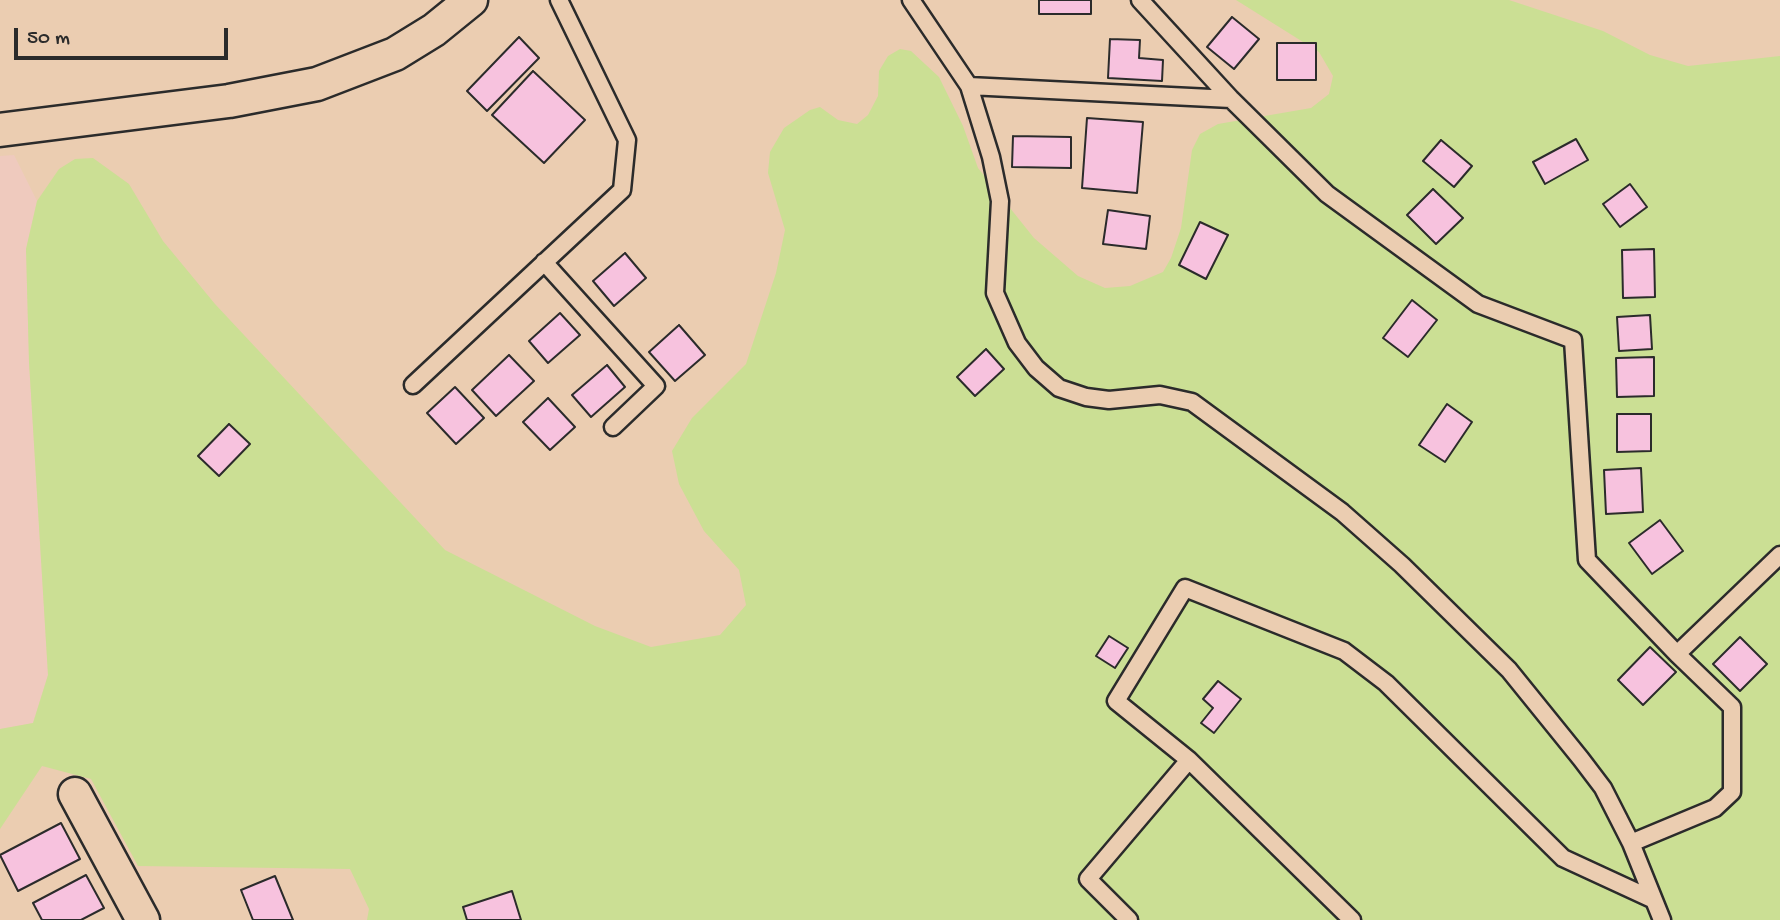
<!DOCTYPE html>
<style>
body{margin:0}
#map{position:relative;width:1780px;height:920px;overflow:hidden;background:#ebcdb1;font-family:"Gochi Hand",sans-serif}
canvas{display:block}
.scale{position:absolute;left:14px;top:28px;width:214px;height:32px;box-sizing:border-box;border:4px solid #2b2b2b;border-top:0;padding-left:9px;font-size:21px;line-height:24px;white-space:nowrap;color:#2b2b2b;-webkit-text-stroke:5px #ebcdb1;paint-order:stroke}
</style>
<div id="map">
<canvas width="1780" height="920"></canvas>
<div class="scale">50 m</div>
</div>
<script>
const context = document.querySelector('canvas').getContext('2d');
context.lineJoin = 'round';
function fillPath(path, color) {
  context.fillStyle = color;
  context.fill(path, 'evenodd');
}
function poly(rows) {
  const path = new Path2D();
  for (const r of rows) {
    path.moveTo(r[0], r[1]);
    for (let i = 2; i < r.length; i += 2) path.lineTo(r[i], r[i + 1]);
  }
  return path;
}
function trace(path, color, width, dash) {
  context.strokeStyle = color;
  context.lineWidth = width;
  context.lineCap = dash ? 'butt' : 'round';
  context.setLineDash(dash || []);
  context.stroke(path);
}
fillPath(poly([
 [14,155,37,201,26,249,29,362,48,675,33,723,0,729,0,156]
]), '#efcabe');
fillPath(poly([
 [1236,0,1509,0,1603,31,1650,55,1688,66,1780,56,1780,920,367,920,369,909,350,869,138,866,91,779,42,766,0,829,0,729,33,723,48,675,29,362,26,249,37,201,59,169,75,159,93,158,129,184,163,241,215,304,445,550,595,626,651,647,720,635,746,605,739,570,704,531,679,484,672,451,692,418,746,364,776,273,785,230,768,173,770,152,784,128,810,110,820,107,838,120,857,124,868,115,878,96,879,71,888,56,900,49,911,51,939,77,963,126,978,168,1034,238,1078,276,1105,288,1130,286,1163,272,1171,258,1181,228,1192,150,1200,134,1218,124,1311,108,1329,94,1333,76,1319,52]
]), '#cbdf94');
const building = poly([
 [1039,0,1091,0,1091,14,1039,14,1039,0],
 [1232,17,1259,39,1234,69,1207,47,1232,17],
 [519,37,539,58,487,111,467,91,519,37],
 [1110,39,1140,40,1139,58,1163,60,1162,81,1108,78,1110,39],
 [1277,43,1316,43,1316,80,1277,80,1277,43],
 [533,71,585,120,544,163,492,115,533,71],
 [1087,118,1143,122,1137,193,1082,188,1087,118],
 [1013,136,1071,137,1071,168,1012,167,1013,136],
 [1576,139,1588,160,1545,184,1533,162,1576,139],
 [1441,140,1472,166,1454,187,1423,161,1441,140],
 [1630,184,1647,207,1620,227,1603,204,1630,184],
 [1433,189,1463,218,1436,244,1407,215,1433,189],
 [1108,210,1150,216,1146,249,1103,244,1108,210],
 [1200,222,1228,235,1206,279,1179,265,1200,222],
 [1654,249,1655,297,1623,298,1622,250,1654,249],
 [625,253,646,278,614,306,593,281,625,253],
 [1412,300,1437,320,1408,357,1383,338,1412,300],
 [560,313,580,335,548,363,529,341,560,313],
 [1650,315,1652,349,1619,351,1617,317,1650,315],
 [679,325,705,355,675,381,649,352,679,325],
 [986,349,1004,369,975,396,957,377,986,349],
 [509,355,534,381,496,416,472,390,509,355],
 [1654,357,1654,396,1617,397,1616,358,1654,357],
 [607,365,625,387,591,417,572,395,607,365],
 [455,387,484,418,456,444,427,413,455,387],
 [548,398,575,427,550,450,523,422,548,398],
 [1447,404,1472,422,1445,462,1419,445,1447,404],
 [1617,414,1651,414,1651,451,1617,452,1617,414],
 [229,424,250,444,219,476,198,456,229,424],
 [1641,468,1643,512,1606,514,1604,470,1641,468],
 [1660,520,1683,551,1652,574,1629,543,1660,520],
 [1109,636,1128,648,1115,668,1096,656,1109,636],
 [1740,637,1767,664,1740,691,1713,664,1740,637],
 [1650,647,1676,672,1643,705,1618,680,1650,647],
 [1218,681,1241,699,1214,733,1201,723,1213,708,1203,699,1218,681],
 [61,823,80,859,18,891,0,855,61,823],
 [86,875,104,908,81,920,42,920,33,903,86,875],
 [275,876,293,920,253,920,241,890,275,876],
 [512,891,521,920,467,920,463,907,512,891]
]);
fillPath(building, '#f7c2de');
trace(building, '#2b2b2b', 2);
const service = poly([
 [911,0,969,86,991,157,1000,201,995,293,1017,343,1036,368,1059,388,1086,397,1109,400,1160,395,1192,402,1342,512,1402,565,1509,670,1581,759,1603,788,1631,843,1662,920],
 [1140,0,1231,99,1327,194,1478,304,1573,340,1587,560,1677,654,1780,555],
 [969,86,1231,99],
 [544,262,656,386,613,427],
 [413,385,622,190,627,140,559,0],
 [1631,843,1715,808,1732,792,1732,707,1677,654],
 [1129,920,1088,879,1189,760],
 [1352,920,1189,760,1116,701,1185,588,1344,651,1386,683,1563,858,1654,900]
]);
const minor = poly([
 [0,130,229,101,317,84,395,54,434,30,471,0],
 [75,794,143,920]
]);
trace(service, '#2b2b2b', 21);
trace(minor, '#2b2b2b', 37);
trace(service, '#ebcdb1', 16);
trace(minor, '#ebcdb1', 32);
</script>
